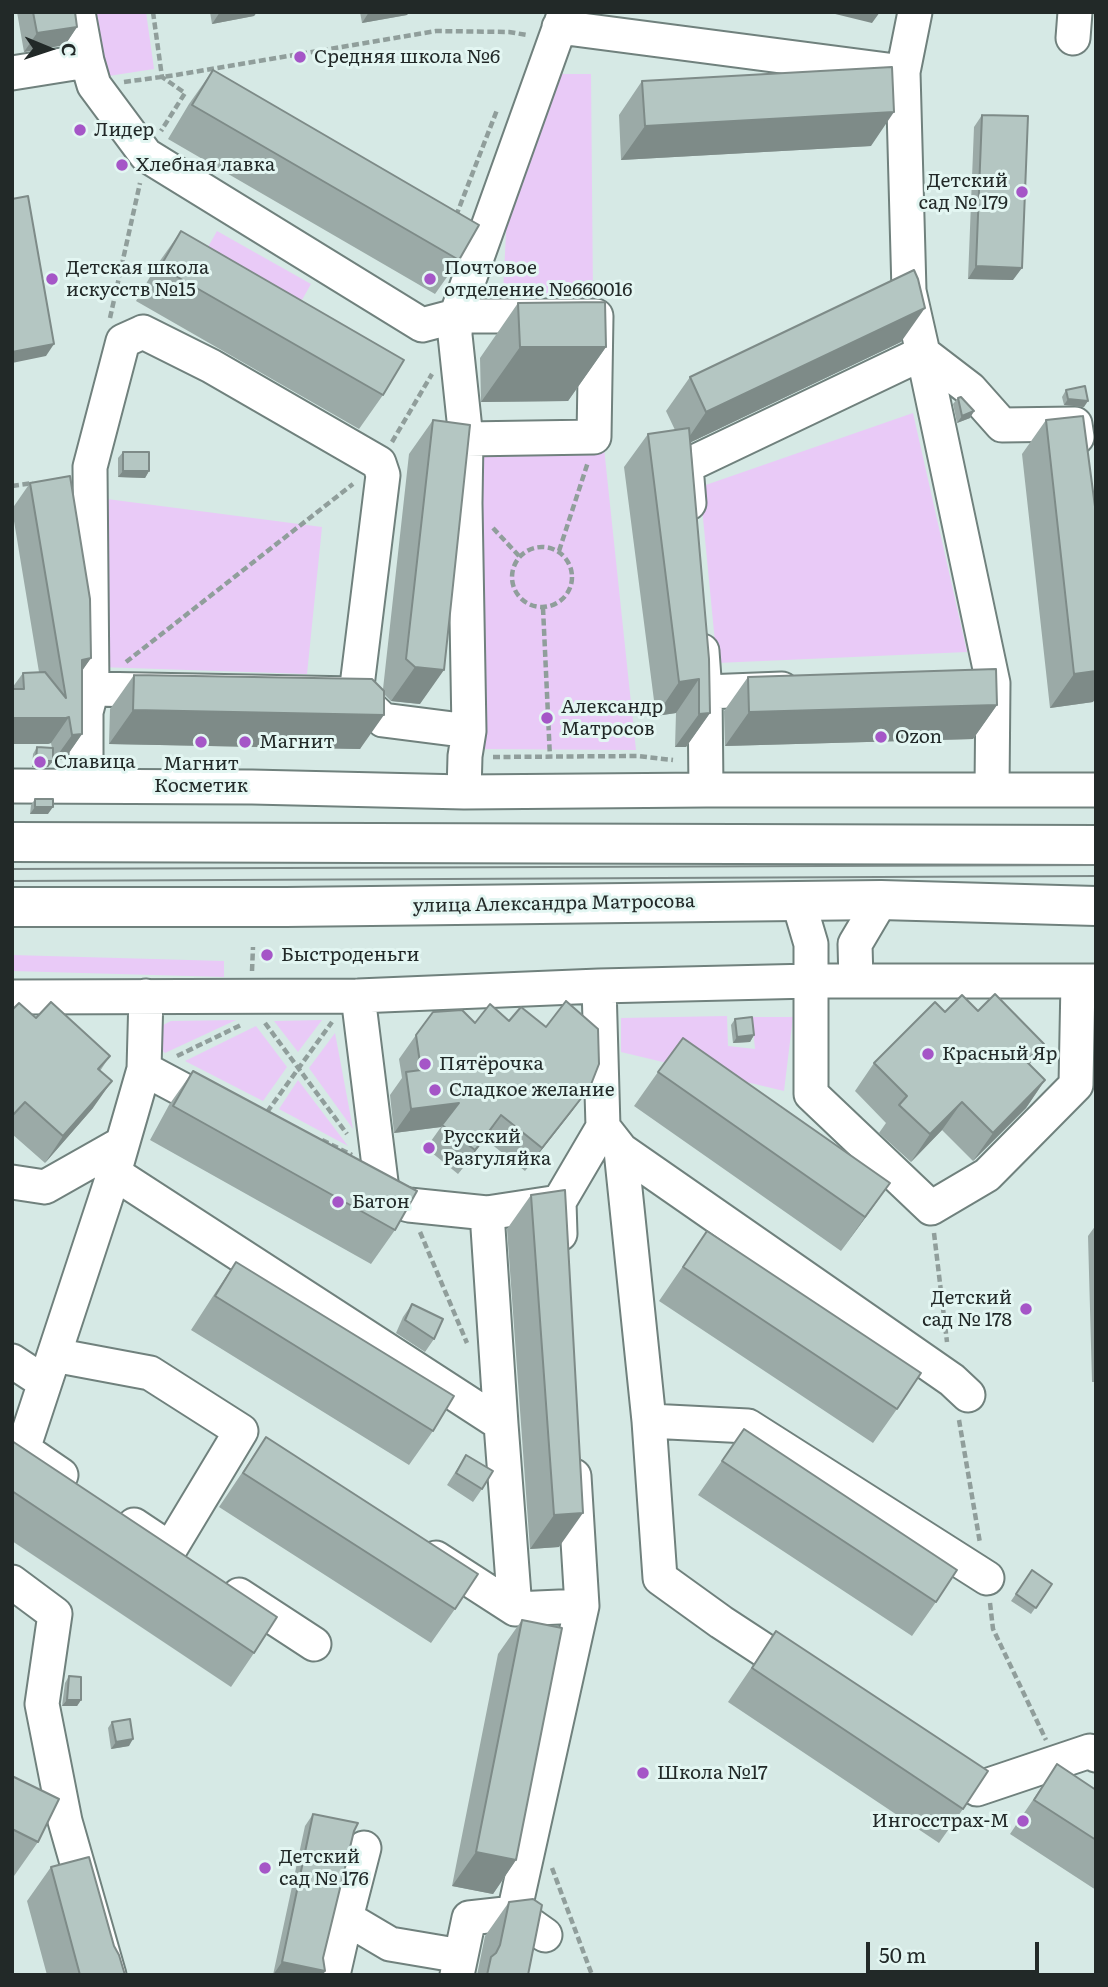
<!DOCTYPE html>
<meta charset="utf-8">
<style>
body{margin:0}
#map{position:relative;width:1108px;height:1987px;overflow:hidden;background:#d6e9e5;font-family:Literata,serif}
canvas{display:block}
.frame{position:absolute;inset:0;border:14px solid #222928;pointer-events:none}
.north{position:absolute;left:14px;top:14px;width:70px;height:70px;-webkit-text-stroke:5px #e3f6f2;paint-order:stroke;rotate:92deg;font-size:19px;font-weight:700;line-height:28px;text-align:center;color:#222928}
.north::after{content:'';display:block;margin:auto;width:24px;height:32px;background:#222928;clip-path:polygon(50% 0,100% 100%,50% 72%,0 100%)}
.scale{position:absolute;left:866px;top:1942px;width:173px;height:32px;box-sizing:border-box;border:4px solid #222928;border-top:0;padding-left:9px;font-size:21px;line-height:24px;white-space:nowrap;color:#222928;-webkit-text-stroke:5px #e3f6f2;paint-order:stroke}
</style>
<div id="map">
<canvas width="1108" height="1987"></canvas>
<div class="frame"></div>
<div class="north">С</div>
<div class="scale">50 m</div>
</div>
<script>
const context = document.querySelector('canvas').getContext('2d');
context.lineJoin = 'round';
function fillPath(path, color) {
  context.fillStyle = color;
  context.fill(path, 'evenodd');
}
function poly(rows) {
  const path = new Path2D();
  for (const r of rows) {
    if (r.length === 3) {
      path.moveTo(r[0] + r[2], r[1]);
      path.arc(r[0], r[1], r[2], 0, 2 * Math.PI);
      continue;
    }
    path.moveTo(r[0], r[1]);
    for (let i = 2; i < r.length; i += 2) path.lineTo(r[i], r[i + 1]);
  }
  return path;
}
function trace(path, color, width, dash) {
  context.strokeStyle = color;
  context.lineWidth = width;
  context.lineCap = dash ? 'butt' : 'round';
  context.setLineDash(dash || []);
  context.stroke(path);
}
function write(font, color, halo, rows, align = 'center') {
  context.font = font + ' Literata,serif';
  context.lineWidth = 6;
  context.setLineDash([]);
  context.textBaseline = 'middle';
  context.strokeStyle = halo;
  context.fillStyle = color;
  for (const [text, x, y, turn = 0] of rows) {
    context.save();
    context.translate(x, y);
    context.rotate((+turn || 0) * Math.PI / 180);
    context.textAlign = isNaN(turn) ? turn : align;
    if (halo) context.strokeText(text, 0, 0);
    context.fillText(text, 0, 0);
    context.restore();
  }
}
fillPath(poly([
 [90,12,146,12,154,69,102,77],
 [551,74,591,74,593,300,503,293,507,213],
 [217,231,311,284,285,330,191,277],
 [913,413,967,652,717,663,700,487],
 [604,448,636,750,476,749,478,451],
 [107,499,322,527,307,674,99,667],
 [12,955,224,961,224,977,12,971],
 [727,1016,728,1046,755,1049,752,1017,793,1017,784,1091,621,1052,621,1018],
 [236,1020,165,1053,160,1048,161,1026,171,1021],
 [322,1020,298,1052,274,1021],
 [256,1026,287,1067,263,1101,185,1061],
 [335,1033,353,1129,309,1068],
 [298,1080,348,1146,279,1109]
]), '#e9caf7');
const minor = poly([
 [78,12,87,61,94,85,146,155,422,325,456,316,596,316,594,437,466,439],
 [915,12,903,72,909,291,923,353,970,389,1002,425,1075,424,1077,437],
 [559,27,903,72],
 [1073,38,1075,12],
 [12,73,87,61],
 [143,332,211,366,379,463,383,475,356,694,92,689,90,467,123,341,143,332],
 [689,503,686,466,923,353,993,683,992,789],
 [702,651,705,692,782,689],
 [705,692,706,790],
 [356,694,383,720,469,731],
 [86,785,86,712,92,689],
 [12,786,252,787,464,792,706,790,1096,790],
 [464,792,465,756,469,731,465,503,466,439,455,335,456,316,565,12],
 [798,900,811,944,811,1094,931,1208,987,1175,1076,1085,1078,981],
 [856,981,855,944,881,900],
 [358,996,383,1198],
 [12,997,358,996,599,986,812,981,1096,981],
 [144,1069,219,1109],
 [603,1127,621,1150,649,1421,660,1578,721,1622,799,1673],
 [621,1150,952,1380,968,1395],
 [114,1173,501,1424,515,1609],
 [12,1182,45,1187,121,1144],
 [368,1189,383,1198,409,1205,487,1213,559,1202],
 [487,1213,501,1424],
 [560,1234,559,1202,603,1127,599,986],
 [54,1355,150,1373,241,1431,170,1549,134,1525],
 [12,1361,44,1382],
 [649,1421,748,1426,987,1578],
 [61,1475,23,1449,114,1173,144,1069,146,996],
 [436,1558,515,1609,582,1606],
 [12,1582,55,1614,42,1704,65,1821,109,1975],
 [239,1595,314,1644],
 [938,1763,977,1789,1090,1751,1096,1755],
 [364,1848,346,1918,390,1944,461,1956],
 [514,1913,545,1935],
 [333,1975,346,1918],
 [457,1975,469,1918,514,1913,582,1606,574,1476]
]);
const highway = poly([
 [12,842,1096,845],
 [12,907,286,907,881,900,1096,906]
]);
trace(minor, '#70817d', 37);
trace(highway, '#70817d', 42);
trace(poly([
 [153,12,162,77,185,93,161,131],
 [124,82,176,75,436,31,509,32,527,35],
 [456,216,497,110],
 [110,318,140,183],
 [392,442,432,374],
 [12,486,33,483],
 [493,528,519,556],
 [542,577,30],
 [559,551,588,462],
 [543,608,550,758],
 [126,662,353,484],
 [493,757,637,756,673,760],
 [252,971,253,947],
 [265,1023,347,1134],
 [177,1056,241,1025],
 [267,1112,332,1022],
 [322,1140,352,1155],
 [420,1232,467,1343],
 [934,1233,947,1342],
 [959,1420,980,1543],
 [990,1603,993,1629,1046,1740],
 [552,1868,592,1975]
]), '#909e9b', 4.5, [7, 3.5]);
trace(minor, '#fff', 33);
trace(highway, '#fff', 38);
trace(poly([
 [12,869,1096,865],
 [12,881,1096,876]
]), '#7d8a88', 2);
fillPath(poly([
 [17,12,75,12,77,27,65,45,24,52],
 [210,12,257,12,254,16,212,24],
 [360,12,409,12,407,15,362,23],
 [213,70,459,260,435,294,168,139,189,104],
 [642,81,871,146,621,160,619,115],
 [982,115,1013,280,968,279,974,127],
 [181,231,383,395,359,429,136,301,157,265],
 [518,303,606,347,568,401,481,402,480,358],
 [901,342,691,442,710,713,686,747,675,747,676,713,656,716,624,467,648,434,675,430,666,411,690,377],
 [1066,390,1084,407,1064,405,1062,397],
 [958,398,974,411,970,418,957,423,953,404],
 [433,420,420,704,391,701,384,694,360,749,109,744,110,709,134,675,383,689,409,454],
 [1046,420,1093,702,1050,708,1022,454],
 [123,452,149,471,145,478,118,477,118,458],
 [30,483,91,658,82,670,82,734,64,760,54,760,53,753,53,761,48,767,32,767,33,754,37,747,52,748,51,743,48,744,12,688,23,673,39,672,12,509],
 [748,677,997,705,973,739,725,746,724,711],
 [35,799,48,814,30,814,31,805],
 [12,1010,36,1018,110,1056,100,1071,93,1108,45,1163,12,1134],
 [945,1012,1029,1065,1045,1080,1026,1108,973,1161,942,1130,911,1162,879,1133,886,1123,855,1091,874,1063],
 [735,1019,754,1035,750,1042,733,1043,731,1025],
 [416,1035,573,1110,525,1171,485,1139,458,1174,426,1148,441,1127,394,1133,390,1095,402,1078,399,1059],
 [193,1071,395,1230,371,1264,150,1140,169,1105],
 [658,1072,890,1183,841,1251,634,1106],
 [531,1195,559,1547,530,1549,507,1229],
 [1096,1225,1096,1382,1092,1382,1088,1236],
 [707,1231,897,1409,873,1443,659,1301],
 [236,1262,433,1431,409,1465,191,1330,213,1296],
 [412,1304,434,1339,425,1352,396,1333,403,1317],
 [744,1429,936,1602,912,1636,698,1495],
 [266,1437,455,1609,431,1643,219,1507],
 [12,1441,254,1653,231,1687,12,1541],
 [466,1455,482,1489,473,1502,447,1485],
 [1032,1570,1052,1584,1031,1614,1011,1601],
 [522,1620,516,1860,493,1894,452,1886,498,1654],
 [776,1631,963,1809,939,1843,728,1702],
 [69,1676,81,1700,77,1706,62,1706,65,1683],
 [112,1722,129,1746,111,1749,108,1728],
 [1057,1764,1096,1790,1096,1890,1010,1834],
 [12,1776,38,1842,14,1876,12,1875],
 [313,1814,354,1831,323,1958,325,1971,323,1975,273,1975,305,1826],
 [51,1867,114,1946,125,1975,47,1975,27,1901],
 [509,1902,528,1975,477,1975,485,1936]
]), '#9baaa7');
fillPath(poly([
 [220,12,257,12,254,16,212,24],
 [369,12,409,12,407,15,362,23],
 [827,12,880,12,872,23],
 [77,27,65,45,24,52,37,33],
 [894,112,871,146,621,160,645,126],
 [976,266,1022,268,1013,280,968,279],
 [925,308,901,342,683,446,706,412],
 [54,344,46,356,12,363,12,352],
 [520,347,606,347,568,401,481,402],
 [1068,399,1088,401,1084,407,1064,405],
 [974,411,970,418,957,423,962,416],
 [123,471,149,471,145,478,118,477],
 [91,658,73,684,82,660],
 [415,667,444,670,420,704,391,701],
 [1096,671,1096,698,1093,702,1050,708,1074,674],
 [699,679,676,713,656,716,679,682],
 [997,705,973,739,725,746,749,712],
 [133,710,384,715,360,749,109,744],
 [710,713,686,747,675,747,699,714],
 [69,717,51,743,48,744,12,744,12,718],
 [82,734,64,760,54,760,72,735],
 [36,761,53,761,48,767,32,767],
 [35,807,53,807,48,814,30,814],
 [754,1035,750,1042,733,1043,737,1037],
 [1044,1044,1024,1072,1026,1061],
 [1045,1080,1026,1108,973,1161,993,1133],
 [112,1081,93,1108,45,1163,63,1136],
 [590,1087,573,1110,525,1171,542,1148],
 [962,1102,942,1130,911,1162,930,1134],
 [459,1103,441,1127,394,1133,411,1109],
 [501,1115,485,1139,458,1174,475,1150],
 [890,1183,866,1217,841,1251,865,1217],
 [583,1513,559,1547,530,1549,554,1515],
 [67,1700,81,1700,77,1706,62,1706],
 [133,1739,129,1746,111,1749,116,1742],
 [476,1852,516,1860,493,1894,452,1886],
 [282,1962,325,1971,323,1975,273,1975]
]), '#7e8b88');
const building = poly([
 [33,12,75,12,77,27,37,33,33,12],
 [892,67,894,112,645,126,642,81,892,67],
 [213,70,479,225,459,260,192,105,213,70],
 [982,115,1028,116,1022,268,976,266,982,115],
 [28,196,54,344,12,352,12,199,28,196],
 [181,231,404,360,383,395,160,267,181,231],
 [914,270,918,279,925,308,706,412,690,377,914,270],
 [605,302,606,347,520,347,518,303,605,302],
 [1085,386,1088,401,1068,399,1066,390,1085,386],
 [961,397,974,411,962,416,958,398,961,397],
 [1083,416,1096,514,1096,671,1074,674,1046,420,1083,416],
 [433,420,470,425,444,670,415,667,406,659,433,420],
 [689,428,709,659,710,713,699,714,699,679,679,682,648,434,689,428],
 [123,452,149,452,149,471,123,471,123,452],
 [70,476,90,599,91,658,82,660,82,734,72,735,69,717,66,718,12,718,12,689,24,689,23,673,45,672,66,698,30,483,70,476],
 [996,669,997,705,749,712,748,677,996,669],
 [134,675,372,679,384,691,384,715,133,710,134,675],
 [37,747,53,748,53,761,36,761,37,747],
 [35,799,53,799,53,807,35,807,35,799],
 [995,994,1044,1044,1026,1061,1045,1080,993,1133,962,1102,930,1134,899,1105,907,1096,874,1063,935,1002,945,1012,962,995,978,1011,995,994],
 [566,1001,598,1029,599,1064,590,1087,542,1148,501,1115,475,1150,442,1125,459,1103,411,1109,406,1072,421,1070,416,1035,433,1012,462,1010,475,1023,490,1004,509,1021,521,1007,546,1027,566,1001],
 [51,1002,110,1056,98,1069,112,1081,63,1136,25,1102,12,1116,12,1010,19,1003,36,1018,51,1002],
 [752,1017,754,1035,737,1037,735,1019,752,1017],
 [683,1038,890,1183,865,1217,658,1072,683,1038],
 [193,1071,417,1191,395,1230,173,1106,193,1071],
 [565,1190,583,1513,554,1515,531,1195,565,1190],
 [707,1231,921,1373,897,1409,683,1267,707,1231],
 [236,1262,454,1396,433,1431,215,1296,236,1262],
 [412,1304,443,1319,434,1339,405,1320,412,1304],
 [744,1429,957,1570,936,1602,722,1461,744,1429],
 [266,1437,478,1574,455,1609,243,1473,266,1437],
 [12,1441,277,1617,254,1653,12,1491,12,1441],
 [466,1455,493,1471,482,1489,456,1473,466,1455],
 [1032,1570,1052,1584,1036,1608,1016,1594,1032,1570],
 [522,1620,562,1628,516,1860,476,1852,522,1620],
 [776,1631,988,1771,963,1809,752,1668,776,1631],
 [69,1676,81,1677,81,1700,67,1700,69,1676],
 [130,1719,133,1739,116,1742,112,1722,130,1719],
 [1057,1764,1096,1790,1096,1840,1034,1800,1057,1764],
 [12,1776,59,1799,38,1842,12,1829,12,1776],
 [313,1814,358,1823,354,1831,323,1958,325,1971,282,1962,313,1814],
 [89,1857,114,1946,119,1955,125,1975,80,1975,51,1867,89,1857],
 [533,1899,542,1905,528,1975,487,1975,491,1957,496,1953,500,1945,509,1902,533,1899]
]);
fillPath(building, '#b4c6c2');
trace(building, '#7e8b88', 2);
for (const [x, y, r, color] of [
 [300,57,7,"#a556c7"],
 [80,130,7,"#a556c7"],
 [122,165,7,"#a556c7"],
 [1022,192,7,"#a556c7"],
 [52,279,7,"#a556c7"],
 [430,279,7,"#a556c7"],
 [547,718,7,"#a556c7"],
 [881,737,7,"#a556c7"],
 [201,742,7,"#a556c7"],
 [245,742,7,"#a556c7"],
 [40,762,7,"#a556c7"],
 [267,955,7,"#a556c7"],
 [928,1054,7,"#a556c7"],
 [425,1064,7,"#a556c7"],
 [435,1090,7,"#a556c7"],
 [429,1148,7,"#a556c7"],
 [338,1202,7,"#a556c7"],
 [1026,1309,7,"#a556c7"],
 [643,1773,7,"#a556c7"],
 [1023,1821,7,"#a556c7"],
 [265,1868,7,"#a556c7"]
]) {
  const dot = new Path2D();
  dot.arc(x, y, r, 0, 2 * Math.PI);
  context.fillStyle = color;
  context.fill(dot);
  trace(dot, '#e3f6f2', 2.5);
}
write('19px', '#222928', '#e3f6f2', [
 ["Средняя школа №6",314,57],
 ["Лидер",94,130],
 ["Хлебная лавка",136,165],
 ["Детский",1008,181,"right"],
 ["сад № 179",1008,203,"right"],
 ["Детская школа",66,268],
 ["искусств №15",66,290],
 ["Почтовое",444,268],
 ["отделение №660016",444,290],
 ["Александр",561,707],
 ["Матросов",561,729],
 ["Ozon",895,737],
 ["Магнит",259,742],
 ["Славица",54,762],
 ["Магнит",201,764,"center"],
 ["Косметик",201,786,"center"],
 ["Быстроденьги",281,955],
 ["Красный Яр",942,1054],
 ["Пятёрочка",439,1064],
 ["Сладкое желание",449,1090],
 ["Русский",443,1137],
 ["Разгуляйка",443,1159],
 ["Батон",352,1202],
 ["Детский",1012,1298,"right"],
 ["сад № 178",1012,1320,"right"],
 ["Школа №17",657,1773],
 ["Ингосстрах-М",1009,1821,"right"],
 ["Детский",279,1857],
 ["сад № 176",279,1879]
], 'left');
write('19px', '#222928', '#e3f6f2', [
 ["улица Александра Матросова",554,904,-1]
]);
</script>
